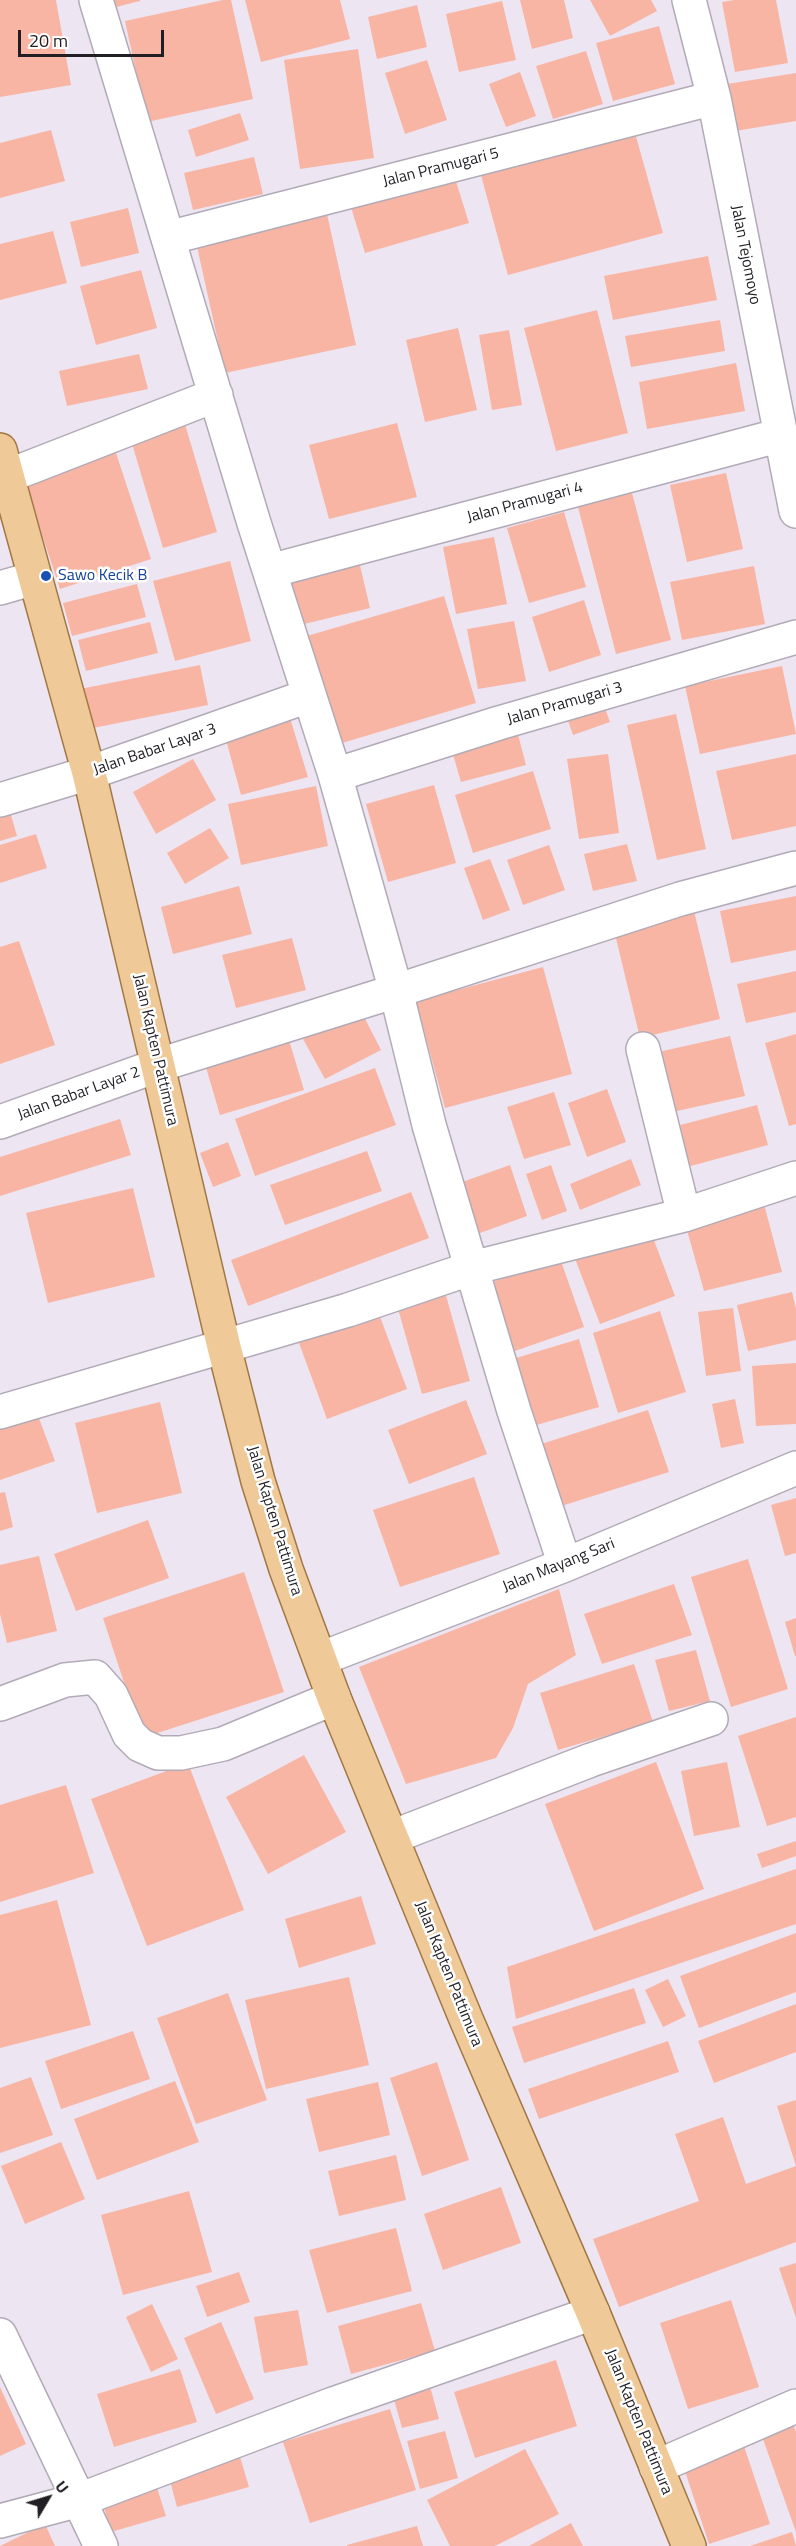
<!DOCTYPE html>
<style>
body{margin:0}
#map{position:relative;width:796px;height:2546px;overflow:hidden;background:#ede5f2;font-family:"Titillium Web",sans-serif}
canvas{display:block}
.north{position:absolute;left:18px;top:2468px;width:60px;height:60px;-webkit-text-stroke:4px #fff;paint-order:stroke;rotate:52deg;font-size:16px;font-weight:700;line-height:24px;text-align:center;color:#221f24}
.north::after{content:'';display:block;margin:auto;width:21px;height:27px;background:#221f24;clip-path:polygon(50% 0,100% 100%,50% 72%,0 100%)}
.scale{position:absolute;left:18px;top:30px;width:146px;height:27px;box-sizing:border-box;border:3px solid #221f24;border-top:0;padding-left:8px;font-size:18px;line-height:21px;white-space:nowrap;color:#221f24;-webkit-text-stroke:4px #fff;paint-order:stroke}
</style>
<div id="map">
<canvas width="796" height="2546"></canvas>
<div class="north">U</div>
<div class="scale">20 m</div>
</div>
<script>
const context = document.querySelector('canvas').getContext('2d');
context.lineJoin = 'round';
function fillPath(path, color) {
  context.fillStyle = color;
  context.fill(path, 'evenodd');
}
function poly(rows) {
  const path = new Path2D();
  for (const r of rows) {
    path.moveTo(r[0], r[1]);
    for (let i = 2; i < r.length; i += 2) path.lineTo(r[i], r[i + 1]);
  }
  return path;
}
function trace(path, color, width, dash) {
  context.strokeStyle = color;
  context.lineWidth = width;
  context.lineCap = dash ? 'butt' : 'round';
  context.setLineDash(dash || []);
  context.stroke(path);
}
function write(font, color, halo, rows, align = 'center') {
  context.font = font + ' "Titillium Web",sans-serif';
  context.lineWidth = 5;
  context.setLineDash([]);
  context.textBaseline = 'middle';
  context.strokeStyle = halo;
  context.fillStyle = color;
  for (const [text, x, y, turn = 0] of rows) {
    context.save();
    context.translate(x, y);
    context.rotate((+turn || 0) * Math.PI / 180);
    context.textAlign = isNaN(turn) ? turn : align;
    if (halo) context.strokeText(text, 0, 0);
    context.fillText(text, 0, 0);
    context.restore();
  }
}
fillPath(poly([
 [0,0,56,0,71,85,0,97],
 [102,0,140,0,140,1,104,10],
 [223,0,231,0,253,99,147,122,125,21],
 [245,0,340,0,350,39,261,62],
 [520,0,564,0,573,38,532,49],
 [590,0,651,0,657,11,610,36],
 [734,0,776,0,788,63,735,72,722,2],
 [502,1,516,60,459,72,446,14],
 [417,5,427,47,377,59,368,17],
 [659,26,675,84,613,101,596,43],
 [358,49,374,158,300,169,284,60],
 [586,51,603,104,553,119,536,66],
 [427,60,447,120,405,134,385,73],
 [520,72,536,116,506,127,489,84],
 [796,73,796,121,735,131,727,84],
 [240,113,249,140,196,157,188,130],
 [51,130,65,181,0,198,0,143],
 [635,133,663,233,508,275,481,175],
 [254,157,263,194,193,210,184,173],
 [454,175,469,223,365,253,350,204],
 [128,208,139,253,81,267,70,222],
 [327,214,356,345,225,373,196,242],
 [53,231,67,283,0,300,0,244],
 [708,256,717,300,613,320,604,276],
 [141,270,157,328,96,345,80,286],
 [597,310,628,433,556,451,524,328],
 [720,320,725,351,631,367,625,336],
 [458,328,477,410,425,422,406,340],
 [509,330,522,405,492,410,479,335],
 [139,354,148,389,67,406,59,371],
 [736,363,745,411,647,429,639,382],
 [184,421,217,532,163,548,130,437],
 [397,423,417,497,329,519,309,445],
 [114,447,151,559,60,589,23,477],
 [726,473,743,549,687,562,670,485],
 [632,493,671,640,616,654,578,507],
 [564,512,586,587,529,603,507,528],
 [494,537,507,604,456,614,443,547],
 [358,557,370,608,300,625,287,575],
 [230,561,251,641,175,661,153,581],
 [754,566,765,624,682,640,670,582],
 [137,584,146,617,72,636,63,603],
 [444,596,476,703,332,746,300,638],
 [584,600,601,655,549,672,532,617],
 [514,621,526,681,478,689,467,629],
 [150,622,158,653,86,671,78,640],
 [200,665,208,705,88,729,80,689],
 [782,666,796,734,700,754,685,686],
 [602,700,610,722,573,735,565,712],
 [676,714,706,849,657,860,627,725],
 [290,718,308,777,241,795,225,736],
 [516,727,526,765,461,782,450,744],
 [608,754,619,833,579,839,567,759],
 [796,754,796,826,732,840,716,771],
 [193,759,216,800,156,834,133,792],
 [533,771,551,829,473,853,455,795],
 [434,785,456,863,388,882,366,804],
 [316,786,328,846,241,865,228,804],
 [9,808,17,836,0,841,0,810],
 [210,828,229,858,185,884,167,853],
 [36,834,47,868,0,883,0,845],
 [627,844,637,881,593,891,584,854],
 [549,845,565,890,523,905,507,860],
 [490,859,510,910,483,920,464,868],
 [239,886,252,934,173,954,161,907],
 [796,896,796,950,731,963,720,911],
 [694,911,720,1019,640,1038,614,930],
 [292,938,306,990,236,1008,222,955],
 [19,941,55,1045,0,1064,0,947],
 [543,967,572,1074,445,1108,416,1001],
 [796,971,796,1012,746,1023,737,984],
 [360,1009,381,1050,325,1079,303,1039],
 [796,1034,796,1124,789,1126,765,1043],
 [730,1036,745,1096,668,1113,654,1053],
 [289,1040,304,1090,220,1115,205,1064],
 [375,1068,396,1125,255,1176,235,1119],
 [607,1089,626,1142,587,1157,568,1103],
 [554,1092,571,1145,524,1159,507,1107],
 [757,1105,768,1145,676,1170,665,1129],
 [120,1119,131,1155,0,1196,0,1157],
 [228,1142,241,1176,213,1187,200,1153],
 [367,1151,382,1191,285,1225,270,1185],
 [631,1159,641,1185,580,1210,570,1184],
 [510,1165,527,1216,469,1237,451,1186],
 [551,1165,567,1211,542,1220,526,1174],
 [133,1188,155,1277,48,1303,26,1213],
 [411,1192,429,1238,248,1306,231,1260],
 [764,1204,782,1272,704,1291,685,1223],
 [649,1227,675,1296,600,1324,574,1256],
 [560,1258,584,1327,509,1353,484,1285],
 [445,1292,470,1381,422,1394,397,1305],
 [792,1292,796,1309,796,1340,748,1351,737,1305],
 [733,1308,741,1371,706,1376,698,1312],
 [660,1311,686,1392,618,1413,593,1333],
 [379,1314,407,1389,327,1419,299,1343],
 [579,1339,599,1407,526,1428,506,1361],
 [796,1363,796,1424,756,1426,752,1366],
 [735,1399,744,1443,721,1448,712,1404],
 [466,1400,487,1454,409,1484,388,1430],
 [160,1402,182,1493,97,1513,75,1423],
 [648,1410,669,1472,555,1508,535,1446],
 [37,1413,55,1461,0,1480,0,1427],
 [474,1477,500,1554,400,1587,373,1510],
 [5,1492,13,1527,0,1531,0,1493],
 [796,1498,796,1553,785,1556,771,1505],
 [148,1520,169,1578,76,1611,54,1554],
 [39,1556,57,1631,7,1643,0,1614,0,1565],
 [748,1559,788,1689,731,1707,691,1577],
 [244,1572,284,1692,142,1738,103,1618],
 [674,1584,692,1635,602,1664,584,1614],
 [559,1589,576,1655,528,1684,513,1728,496,1758,406,1784,359,1667],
 [796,1618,796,1656,795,1656,785,1622],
 [696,1650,710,1701,669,1711,655,1660],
 [634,1664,653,1722,558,1750,540,1693],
 [796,1717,796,1817,767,1826,738,1736],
 [304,1755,346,1832,268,1874,226,1797],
 [656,1762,704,1889,594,1931,545,1804],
 [727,1762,740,1827,694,1836,681,1771],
 [188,1763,244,1910,147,1946,91,1799],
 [66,1785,94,1873,0,1902,0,1805],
 [796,1841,796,1856,762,1868,757,1854],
 [796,1869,796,1924,516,2019,507,1967],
 [361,1896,376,1944,299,1968,285,1919],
 [57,1900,91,2025,0,2048,0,1915],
 [796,1933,796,1992,699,2028,680,1976],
 [349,1977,369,2065,266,2089,245,2000],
 [668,1979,686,2016,663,2027,645,1990],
 [634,1988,646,2023,524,2063,512,2027],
 [228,1993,267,2100,196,2124,157,2018],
 [796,2004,796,2052,714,2083,698,2041],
 [133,2031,150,2079,61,2109,45,2061],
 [668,2041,679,2072,539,2119,528,2089],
 [437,2062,469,2160,422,2176,390,2078],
 [31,2077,53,2135,0,2153,0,2088],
 [175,2081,199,2142,97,2180,74,2119],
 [378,2082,390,2135,319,2152,306,2099],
 [796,2100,796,2166,777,2106],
 [723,2117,746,2184,796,2166,796,2242,619,2307,593,2239,699,2201,675,2134],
 [61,2142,85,2199,25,2224,1,2166],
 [396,2155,406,2200,339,2216,328,2171],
 [501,2187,521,2243,443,2270,424,2214],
 [189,2191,212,2272,123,2295,101,2215],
 [396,2228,412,2291,327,2313,309,2250],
 [796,2263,796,2318,779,2268],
 [239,2272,250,2302,207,2317,196,2286],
 [731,2300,759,2387,688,2409,660,2323],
 [421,2303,435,2351,351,2374,338,2326],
 [152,2304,178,2359,151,2372,126,2317],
 [298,2310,308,2365,264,2373,254,2317],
 [221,2322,254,2399,216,2414,184,2338],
 [556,2360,577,2426,475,2458,454,2392],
 [180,2369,197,2422,114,2447,97,2394],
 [429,2383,439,2419,402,2428,392,2392],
 [0,2387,26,2444,0,2456],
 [390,2409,416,2490,310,2523,283,2442],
 [789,2414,796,2432,796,2532,758,2425],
 [445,2431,458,2478,420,2489,407,2441],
 [742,2440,770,2524,709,2544,681,2459],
 [525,2449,559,2514,495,2546,450,2546,427,2500],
 [238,2450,249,2487,177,2507,167,2469],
 [157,2488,166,2516,111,2532,103,2504],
 [571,2523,583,2546,529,2546],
 [45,2524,55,2546,0,2546],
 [417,2526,423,2546,347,2546,347,2545],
 [792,2532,796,2546,750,2546]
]), '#f8b5a4');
const minor = poly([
 [96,0,254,523,335,775,396,991,429,1125,514,1411,565,1565],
 [689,0,714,98,796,511],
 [168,238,714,98],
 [0,479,216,395],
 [270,571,781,435],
 [0,588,35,578],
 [335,775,499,723,796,637],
 [0,800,89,773,308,696],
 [643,1049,684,1215],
 [0,1122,159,1065,396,991,680,899,796,868],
 [0,1412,348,1310,472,1268,684,1215,796,1178],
 [320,1659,565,1565,796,1468],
 [0,1704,65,1680,95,1677,111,1695,129,1734,140,1745,158,1753,181,1753,223,1744,334,1698],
 [392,1837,591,1760,711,1719],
 [0,2335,101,2546],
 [656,2467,796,2406],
 [0,2521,79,2500,333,2404,593,2313]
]);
const major = poly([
 [0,450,89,773,224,1347,258,1481,286,1569,334,1698,466,2019,593,2313,689,2546]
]);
trace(minor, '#b2abb7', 36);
trace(major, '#a17743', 36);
trace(minor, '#fff', 33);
trace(major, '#efca98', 33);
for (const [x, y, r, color] of [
 [46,576,6,"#1a4fb4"]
]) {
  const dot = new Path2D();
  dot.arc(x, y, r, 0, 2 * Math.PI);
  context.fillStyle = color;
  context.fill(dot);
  trace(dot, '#fff', 2);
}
write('16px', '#221f24', '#fff', [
 ["Jalan Pramugari 5",441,168,-14],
 ["Jalan Tejomoyo",745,255,79],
 ["Jalan Pramugari 4",525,503,-15],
 ["Jalan Pramugari 3",565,704,-16],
 ["Jalan Babar Layar 3",155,750,-19],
 ["Jalan Kapten Pattimura",155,1050,77],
 ["Jalan Babar Layar 2",79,1094,-20],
 ["Jalan Kapten Pattimura",274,1521,73],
 ["Jalan Mayang Sari",559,1566,-22],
 ["Jalan Kapten Pattimura",448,1974,68],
 ["Jalan Kapten Pattimura",638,2422,68]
]);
write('16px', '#164399', '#fff', [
 ["Sawo Kecik B",58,576]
], 'left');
</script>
